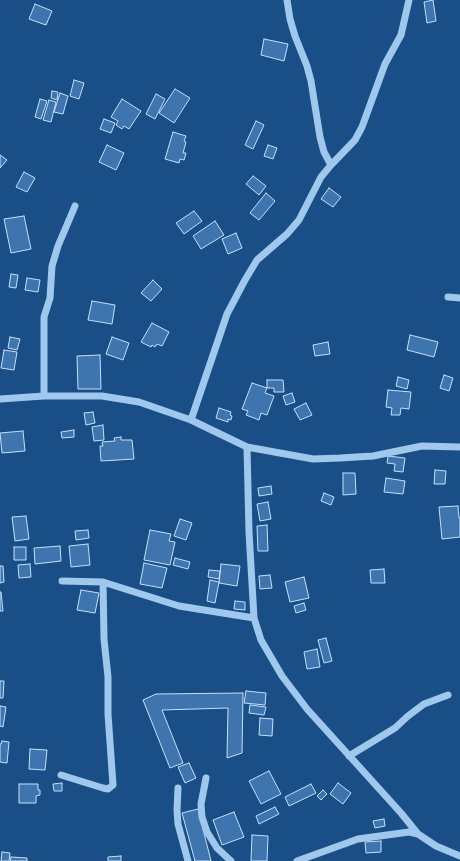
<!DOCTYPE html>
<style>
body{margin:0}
canvas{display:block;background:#194e86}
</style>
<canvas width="460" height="861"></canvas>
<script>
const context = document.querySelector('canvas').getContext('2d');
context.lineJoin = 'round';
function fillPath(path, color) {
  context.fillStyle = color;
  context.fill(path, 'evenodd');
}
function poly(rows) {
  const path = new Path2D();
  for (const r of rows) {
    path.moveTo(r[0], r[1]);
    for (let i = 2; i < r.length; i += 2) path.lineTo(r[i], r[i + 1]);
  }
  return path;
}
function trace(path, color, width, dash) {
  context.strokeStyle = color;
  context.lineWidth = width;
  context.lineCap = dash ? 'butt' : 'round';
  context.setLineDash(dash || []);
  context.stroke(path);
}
const building = poly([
 [433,0,436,21,427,23,424,2,433,0],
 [35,4,52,11,46,25,29,19,35,4],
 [264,39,288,44,284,61,261,55,264,39],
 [74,80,84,83,79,99,70,96,74,80],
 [175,89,190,98,174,123,159,113,175,89],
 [52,91,58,92,57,100,51,98,52,91],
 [60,93,68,96,63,114,54,112,60,93],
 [156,94,165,99,155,119,146,114,156,94],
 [40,99,47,101,41,119,35,117,40,99],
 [122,99,141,111,129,129,124,126,122,129,116,125,118,121,111,117,122,99],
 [49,100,56,102,51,122,43,120,49,100],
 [104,119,115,123,111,133,100,129,104,119],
 [256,121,264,125,253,149,245,145,256,121],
 [173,132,186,136,184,141,186,142,183,153,186,153,184,160,180,159,179,163,165,159,173,132],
 [107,145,124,153,116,170,99,162,107,145],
 [268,145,277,148,273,159,264,156,268,145],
 [0,155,7,160,0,168,0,155],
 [24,172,35,178,27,192,16,187,24,172],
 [253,176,266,186,259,195,246,184,253,176],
 [329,188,341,197,333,207,321,199,329,188],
 [266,193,275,201,259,220,250,213,266,193],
 [194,211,202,221,184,234,176,223,194,211],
 [24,216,31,249,11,253,4,219,24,216],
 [215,221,224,235,201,249,193,236,215,221],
 [236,233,242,248,228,254,222,239,236,233],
 [11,274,18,275,16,288,9,287,11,274],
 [27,278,40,280,38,292,25,290,27,278],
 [153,280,162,289,151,301,141,293,153,280],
 [92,301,115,305,112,324,88,320,92,301],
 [152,323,169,332,162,346,157,344,155,347,152,345,151,347,141,342,152,323],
 [410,335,438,342,434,357,407,350,410,335],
 [10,337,20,339,17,350,8,348,10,337],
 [112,337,129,343,123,360,106,354,112,337],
 [328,342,330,354,315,356,313,345,328,342],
 [4,350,17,352,14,370,1,368,4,350],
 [100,355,101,389,78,389,77,356,100,355],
 [444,375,453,378,449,391,440,388,444,375],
 [398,377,409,380,407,389,396,386,398,377],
 [267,380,283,380,284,392,274,392,274,388,267,388,267,380],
 [252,383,267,388,265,393,274,396,267,415,261,413,259,420,246,415,248,411,242,409,252,383],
 [388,390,411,392,409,409,401,408,400,415,391,415,392,408,386,407,388,390],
 [292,393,295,402,286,405,283,396,292,393],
 [306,403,312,415,300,420,294,409,306,403],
 [219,408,231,412,230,415,232,416,231,420,228,419,228,422,216,418,219,408],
 [93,412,95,423,86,425,84,413,93,412],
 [103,425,104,440,94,441,92,427,103,425],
 [74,430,74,437,62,438,61,432,74,430],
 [23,431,25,451,2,453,0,433,23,431],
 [121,437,121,440,132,440,134,459,101,461,100,446,103,446,102,442,115,441,114,438,121,437],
 [388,456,405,458,403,472,394,471,395,464,387,463,388,456],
 [435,470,446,471,445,484,434,484,435,470],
 [343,473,355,473,356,494,343,495,343,473],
 [386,478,405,481,403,494,384,492,386,478],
 [271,486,272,494,259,496,258,488,271,486],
 [324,493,334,497,331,505,321,501,324,493],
 [268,502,271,519,260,521,257,504,268,502],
 [458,506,459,518,460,518,460,537,442,539,439,507,458,506],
 [26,516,29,539,15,541,12,517,26,516],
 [180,519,192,523,186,540,174,536,180,519],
 [267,525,268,551,258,551,257,526,267,525],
 [88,530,89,538,76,540,75,531,88,530],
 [150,530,171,534,169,541,175,542,170,565,144,560,150,530],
 [88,544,90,565,71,567,69,546,88,544],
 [60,546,61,561,35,564,34,548,60,546],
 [14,547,26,547,26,560,14,560,14,547],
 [175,558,190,562,188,569,173,565,175,558],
 [144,563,167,568,162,588,140,584,144,563],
 [30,564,31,577,19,578,18,565,30,564],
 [221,564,240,566,237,586,219,583,221,564],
 [0,566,3,566,4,582,0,583,0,566],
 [384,569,385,583,371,583,370,570,384,569],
 [209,570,220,571,219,579,208,577,209,570],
 [270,575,272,588,260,589,259,576,270,575],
 [304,577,309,598,290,602,285,582,304,577],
 [210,580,219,582,215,603,207,601,210,580],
 [81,590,99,593,95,613,77,610,81,590],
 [0,592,1,592,3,611,0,611,0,592],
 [235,601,245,602,245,610,234,609,235,601],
 [304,603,306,610,296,613,294,606,304,603],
 [326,638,332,661,324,663,318,640,326,638],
 [317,649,320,667,307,669,304,652,317,649],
 [0,681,4,681,3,698,0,698,0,681],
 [246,691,266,693,265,705,244,703,246,691],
 [243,693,242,753,227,758,228,708,162,710,183,763,170,768,143,700,156,694,243,693],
 [250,705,266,707,264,715,249,713,250,705],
 [0,706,6,707,3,727,0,726,0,706],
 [260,718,273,719,272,736,259,735,260,718],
 [2,741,9,742,7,763,0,762,0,744,1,744,2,741],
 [30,749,47,750,45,770,29,769,30,749],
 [189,763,196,778,185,783,178,767,189,763],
 [269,771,281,794,261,804,249,781,269,771],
 [62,783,62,791,54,791,53,784,62,783],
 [338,783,351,793,343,804,330,794,338,783],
 [19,784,38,784,38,790,40,790,40,795,36,796,36,803,19,803,19,784],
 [311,784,316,793,289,806,285,797,311,784],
 [323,790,327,794,321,800,317,796,323,790],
 [275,807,279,814,259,824,256,816,275,807],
 [198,809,211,861,195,861,182,813,198,809],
 [234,812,244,837,222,845,213,820,234,812],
 [384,819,385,826,375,828,373,821,384,819],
 [252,835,268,836,267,861,251,861,252,835],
 [381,841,381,852,366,853,365,842,381,841],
 [2,852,10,853,9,861,1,861,2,852],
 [121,856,121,861,108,861,108,857,121,856],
 [11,857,27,858,27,861,10,861,11,857]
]);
fillPath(building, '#3e75ae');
trace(building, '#c5e0f9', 1);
trace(poly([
 [287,0,290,19,295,36,307,66,311,81,320,137,324,152,331,165],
 [448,297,460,298],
 [44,396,44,317,50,298,52,266,58,246,75,206],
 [0,399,44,396,102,396,139,402,191,420,247,447,313,459,340,458,373,456,422,446,460,447],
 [191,420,227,314,245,280,257,260,287,234,299,220,321,177,331,165,355,140,362,127,385,64,401,35,409,0],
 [247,447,249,532,254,618,261,640,282,676,307,709,401,813,418,834],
 [62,581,103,582,179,606,254,618],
 [349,756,395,728,408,716,424,704,448,695],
 [61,775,103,788,108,789,113,785,108,714,108,677,104,639,103,582],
 [206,778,201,804,202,817,207,832,217,848,231,861],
 [178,788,177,810,178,824,188,861],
 [297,861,358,839,409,832,418,834,436,846,460,856]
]), '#a0c7ec', 7);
</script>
